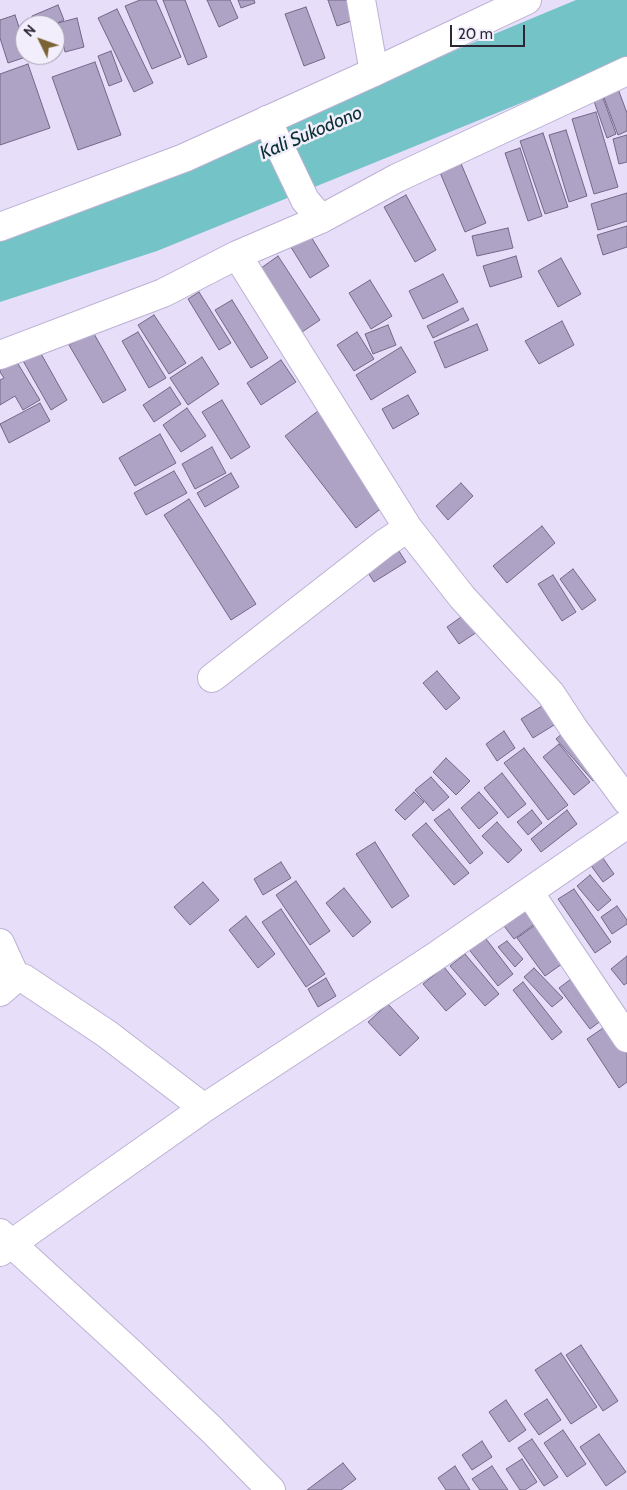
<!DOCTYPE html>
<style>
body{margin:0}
#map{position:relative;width:627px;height:1490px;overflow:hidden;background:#e7defa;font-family:Cabin,sans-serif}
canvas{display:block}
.north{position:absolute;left:15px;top:15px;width:50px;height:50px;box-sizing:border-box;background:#f3eefc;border:1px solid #a39eac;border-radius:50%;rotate:312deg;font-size:14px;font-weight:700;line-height:20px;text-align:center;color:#2b2734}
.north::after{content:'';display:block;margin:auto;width:18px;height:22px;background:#7b6333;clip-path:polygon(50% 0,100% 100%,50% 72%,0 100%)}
.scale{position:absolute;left:450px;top:25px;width:75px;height:22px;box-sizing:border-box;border:2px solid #2b2734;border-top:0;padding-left:6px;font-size:15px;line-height:18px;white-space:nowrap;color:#2b2734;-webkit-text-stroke:4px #f3eefc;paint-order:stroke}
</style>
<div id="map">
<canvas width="627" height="1490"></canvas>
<div class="north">N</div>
<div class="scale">20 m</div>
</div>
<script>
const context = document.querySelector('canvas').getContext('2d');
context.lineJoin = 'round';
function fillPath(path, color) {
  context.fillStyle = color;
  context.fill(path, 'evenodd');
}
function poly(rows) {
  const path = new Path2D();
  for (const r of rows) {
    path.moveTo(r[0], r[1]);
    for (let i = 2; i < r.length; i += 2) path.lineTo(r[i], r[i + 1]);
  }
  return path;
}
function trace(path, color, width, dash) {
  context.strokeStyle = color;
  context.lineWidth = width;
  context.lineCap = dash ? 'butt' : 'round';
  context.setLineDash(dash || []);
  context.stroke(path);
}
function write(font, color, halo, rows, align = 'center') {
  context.font = font + ' Cabin,sans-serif';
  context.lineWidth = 5;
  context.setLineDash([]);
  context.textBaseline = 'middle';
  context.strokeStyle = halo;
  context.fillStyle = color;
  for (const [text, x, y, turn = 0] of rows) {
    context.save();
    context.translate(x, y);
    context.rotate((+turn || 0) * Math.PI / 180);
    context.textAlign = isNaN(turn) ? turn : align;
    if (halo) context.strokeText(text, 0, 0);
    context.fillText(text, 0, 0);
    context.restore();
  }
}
fillPath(poly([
 [576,0,627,0,627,60,157,251,0,302,0,237,198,163,463,47]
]), '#74c4c7');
const building = poly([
 [140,0,156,0,181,57,152,69,125,6,140,0],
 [163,0,185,0,207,57,188,65,163,0],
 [207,0,230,0,238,18,219,27,207,0],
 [238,0,254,0,255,3,241,8,238,0],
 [328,0,354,0,360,18,337,26,328,0],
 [58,5,64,20,53,25,35,25,32,16,58,5],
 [306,7,325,58,304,66,285,14,306,7],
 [117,9,153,83,134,92,98,18,117,9],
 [15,15,25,45,25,55,29,56,8,63,0,38,0,20,15,15],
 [77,18,84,47,65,52,58,23,77,18],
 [111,51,122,81,109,86,98,56,111,51],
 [95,62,121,135,78,150,52,77,95,62],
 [28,64,50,128,0,145,0,74,28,64],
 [615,81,627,113,627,131,618,135,600,87,615,81],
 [599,87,616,134,607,138,590,90,599,87],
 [596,112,618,187,594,194,572,119,596,112],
 [566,130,587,196,569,202,549,135,566,130],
 [543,133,568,207,545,214,520,141,543,133],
 [627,135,627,162,619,164,613,139,627,135],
 [520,148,542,216,528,221,505,153,520,148],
 [457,154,486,223,465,232,436,163,457,154],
 [627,193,627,221,598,230,591,204,627,193],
 [406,195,436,250,415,262,384,207,406,195],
 [627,226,627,247,603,255,597,235,627,226],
 [508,228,513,248,477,256,472,236,508,228],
 [308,232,329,266,310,278,289,244,308,232],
 [278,256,320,320,299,334,257,271,278,256],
 [516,256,522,277,490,287,483,266,516,256],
 [561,258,581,294,558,307,538,271,561,258],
 [443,274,458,302,423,319,409,291,443,274],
 [370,280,392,316,371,329,349,293,370,280],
 [199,292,231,343,219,350,188,299,199,292],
 [232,300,268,358,251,368,215,310,232,300],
 [463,308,469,320,433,338,427,326,463,308],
 [154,315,186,363,169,374,138,325,154,315],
 [562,321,574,345,539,364,525,341,562,321],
 [477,324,488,350,445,368,434,342,477,324],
 [388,325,396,345,373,354,365,334,388,325],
 [93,332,126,390,103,403,69,345,93,332],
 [138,332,166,378,149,388,122,341,138,332],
 [357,332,374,359,354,371,337,345,357,332],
 [35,343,67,400,51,410,18,352,35,343],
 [401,347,416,372,371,400,356,375,401,347],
 [12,354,40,400,23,410,15,396,0,405,0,380,4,378,0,372,0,361,12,354],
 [202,357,219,384,188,405,170,378,202,357],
 [281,360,296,382,261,405,247,383,281,360],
 [170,387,181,404,154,422,143,405,170,387],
 [408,395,419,414,393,429,382,409,408,395],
 [222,400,250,447,231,459,202,412,222,400],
 [40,403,50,421,9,443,0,424,40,403],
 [187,408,206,436,181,452,163,425,187,408],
 [318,411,388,503,356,528,285,436,318,411],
 [160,434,176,463,135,486,119,458,160,434],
 [212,447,226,473,195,489,182,464,212,447],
 [174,471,187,493,146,515,134,493,174,471],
 [231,473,239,487,205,507,197,493,231,473],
 [461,483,473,496,448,520,436,506,461,483],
 [189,499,256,604,231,620,164,515,189,499],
 [542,526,555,543,507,583,493,566,542,526],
 [395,545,406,562,374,582,363,565,395,545],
 [573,569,596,600,582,610,560,579,573,569],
 [553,575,576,612,562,621,538,584,553,575],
 [471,610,483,628,459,644,447,627,471,610],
 [437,671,460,698,446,710,423,683,437,671],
 [547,703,559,722,533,738,521,719,547,703],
 [504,731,515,748,497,761,486,744,504,731],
 [565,731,603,773,593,781,556,739,565,731],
 [559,744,590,782,574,795,543,757,559,744],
 [524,748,568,805,548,820,504,763,524,748],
 [446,758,470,781,456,795,433,772,446,758],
 [502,773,526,804,508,818,484,788,502,773],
 [431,777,449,797,433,811,415,790,431,777],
 [414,792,424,802,405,820,395,810,414,792],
 [479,792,498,813,479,829,461,808,479,792],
 [449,809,483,853,470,864,434,820,449,809],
 [532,810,542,823,528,835,517,822,532,810],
 [567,810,577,824,541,852,531,839,567,810],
 [497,822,522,850,508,863,482,836,497,822],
 [426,823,469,873,454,885,412,835,426,823],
 [375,842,409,896,392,908,356,854,375,842],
 [596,848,614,874,603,882,584,856,596,848],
 [281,862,291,878,263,895,254,879,281,862],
 [590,875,611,900,598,911,577,886,590,875],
 [296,881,330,931,310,945,276,895,296,881],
 [203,882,219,900,190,925,174,907,203,882],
 [344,888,371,922,353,937,326,903,344,888],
 [574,889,611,942,595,953,558,899,574,889],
 [522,906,536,923,514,939,501,922,522,906],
 [617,906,627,920,627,924,612,934,601,917,617,906],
 [281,909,325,974,306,987,262,922,281,909],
 [246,916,275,954,258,968,229,930,246,916],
 [541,921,569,959,545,976,517,938,541,921],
 [483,935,513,974,498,986,467,947,483,935],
 [507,941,523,959,515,967,498,947,507,941],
 [465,954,499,994,485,1006,450,966,465,954],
 [627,956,627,983,624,985,611,969,627,956],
 [444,967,466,994,446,1011,423,984,444,967],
 [534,968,563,998,552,1007,524,977,534,968],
 [575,976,606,1017,590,1029,559,988,575,976],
 [326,978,336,996,318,1007,308,989,326,978],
 [523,982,562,1032,552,1040,513,990,523,982],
 [388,1004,419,1038,400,1056,368,1022,388,1004],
 [609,1024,627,1051,627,1082,619,1088,587,1039,609,1024],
 [581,1345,618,1401,603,1411,566,1355,581,1345],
 [561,1353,597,1407,571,1424,535,1370,561,1353],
 [547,1399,561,1420,539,1435,524,1414,547,1399],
 [506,1400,526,1430,509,1442,489,1412,506,1400],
 [563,1430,586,1464,567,1477,544,1443,563,1430],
 [599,1434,626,1472,606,1486,580,1447,599,1434],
 [532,1439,558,1477,544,1486,518,1448,532,1439],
 [482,1441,492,1457,472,1470,462,1455,482,1441],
 [522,1459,537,1482,525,1490,520,1490,506,1469,522,1459],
 [343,1463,356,1479,341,1490,307,1490,343,1463],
 [455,1466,470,1490,446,1490,438,1478,455,1466],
 [492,1466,508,1490,480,1490,472,1479,492,1466]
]);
fillPath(building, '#afa3c5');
trace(building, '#726887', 1);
const minor = poly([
 [361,0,374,72],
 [267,120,305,200,321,219],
 [237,255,408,528],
 [0,355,163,293,237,255,321,219,397,178,627,71],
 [212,678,385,543,408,528,462,597,551,694,574,729,627,801],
 [529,892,627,1038],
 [0,943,16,978],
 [0,992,16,978,23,978,107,1034,204,1108],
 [0,1233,132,1354,211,1429,271,1490],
 [0,1252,204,1108,433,958,627,824]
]);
const secondary = poly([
 [0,227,184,158,374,72,527,0]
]);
trace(minor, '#bcb1d3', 30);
trace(secondary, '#bcb1d3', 30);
trace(minor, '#fff', 28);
trace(secondary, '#fff', 28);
write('italic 19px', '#0a3234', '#f3eefc', [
 ["Kali Sukodono",311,133,-23]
]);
</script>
